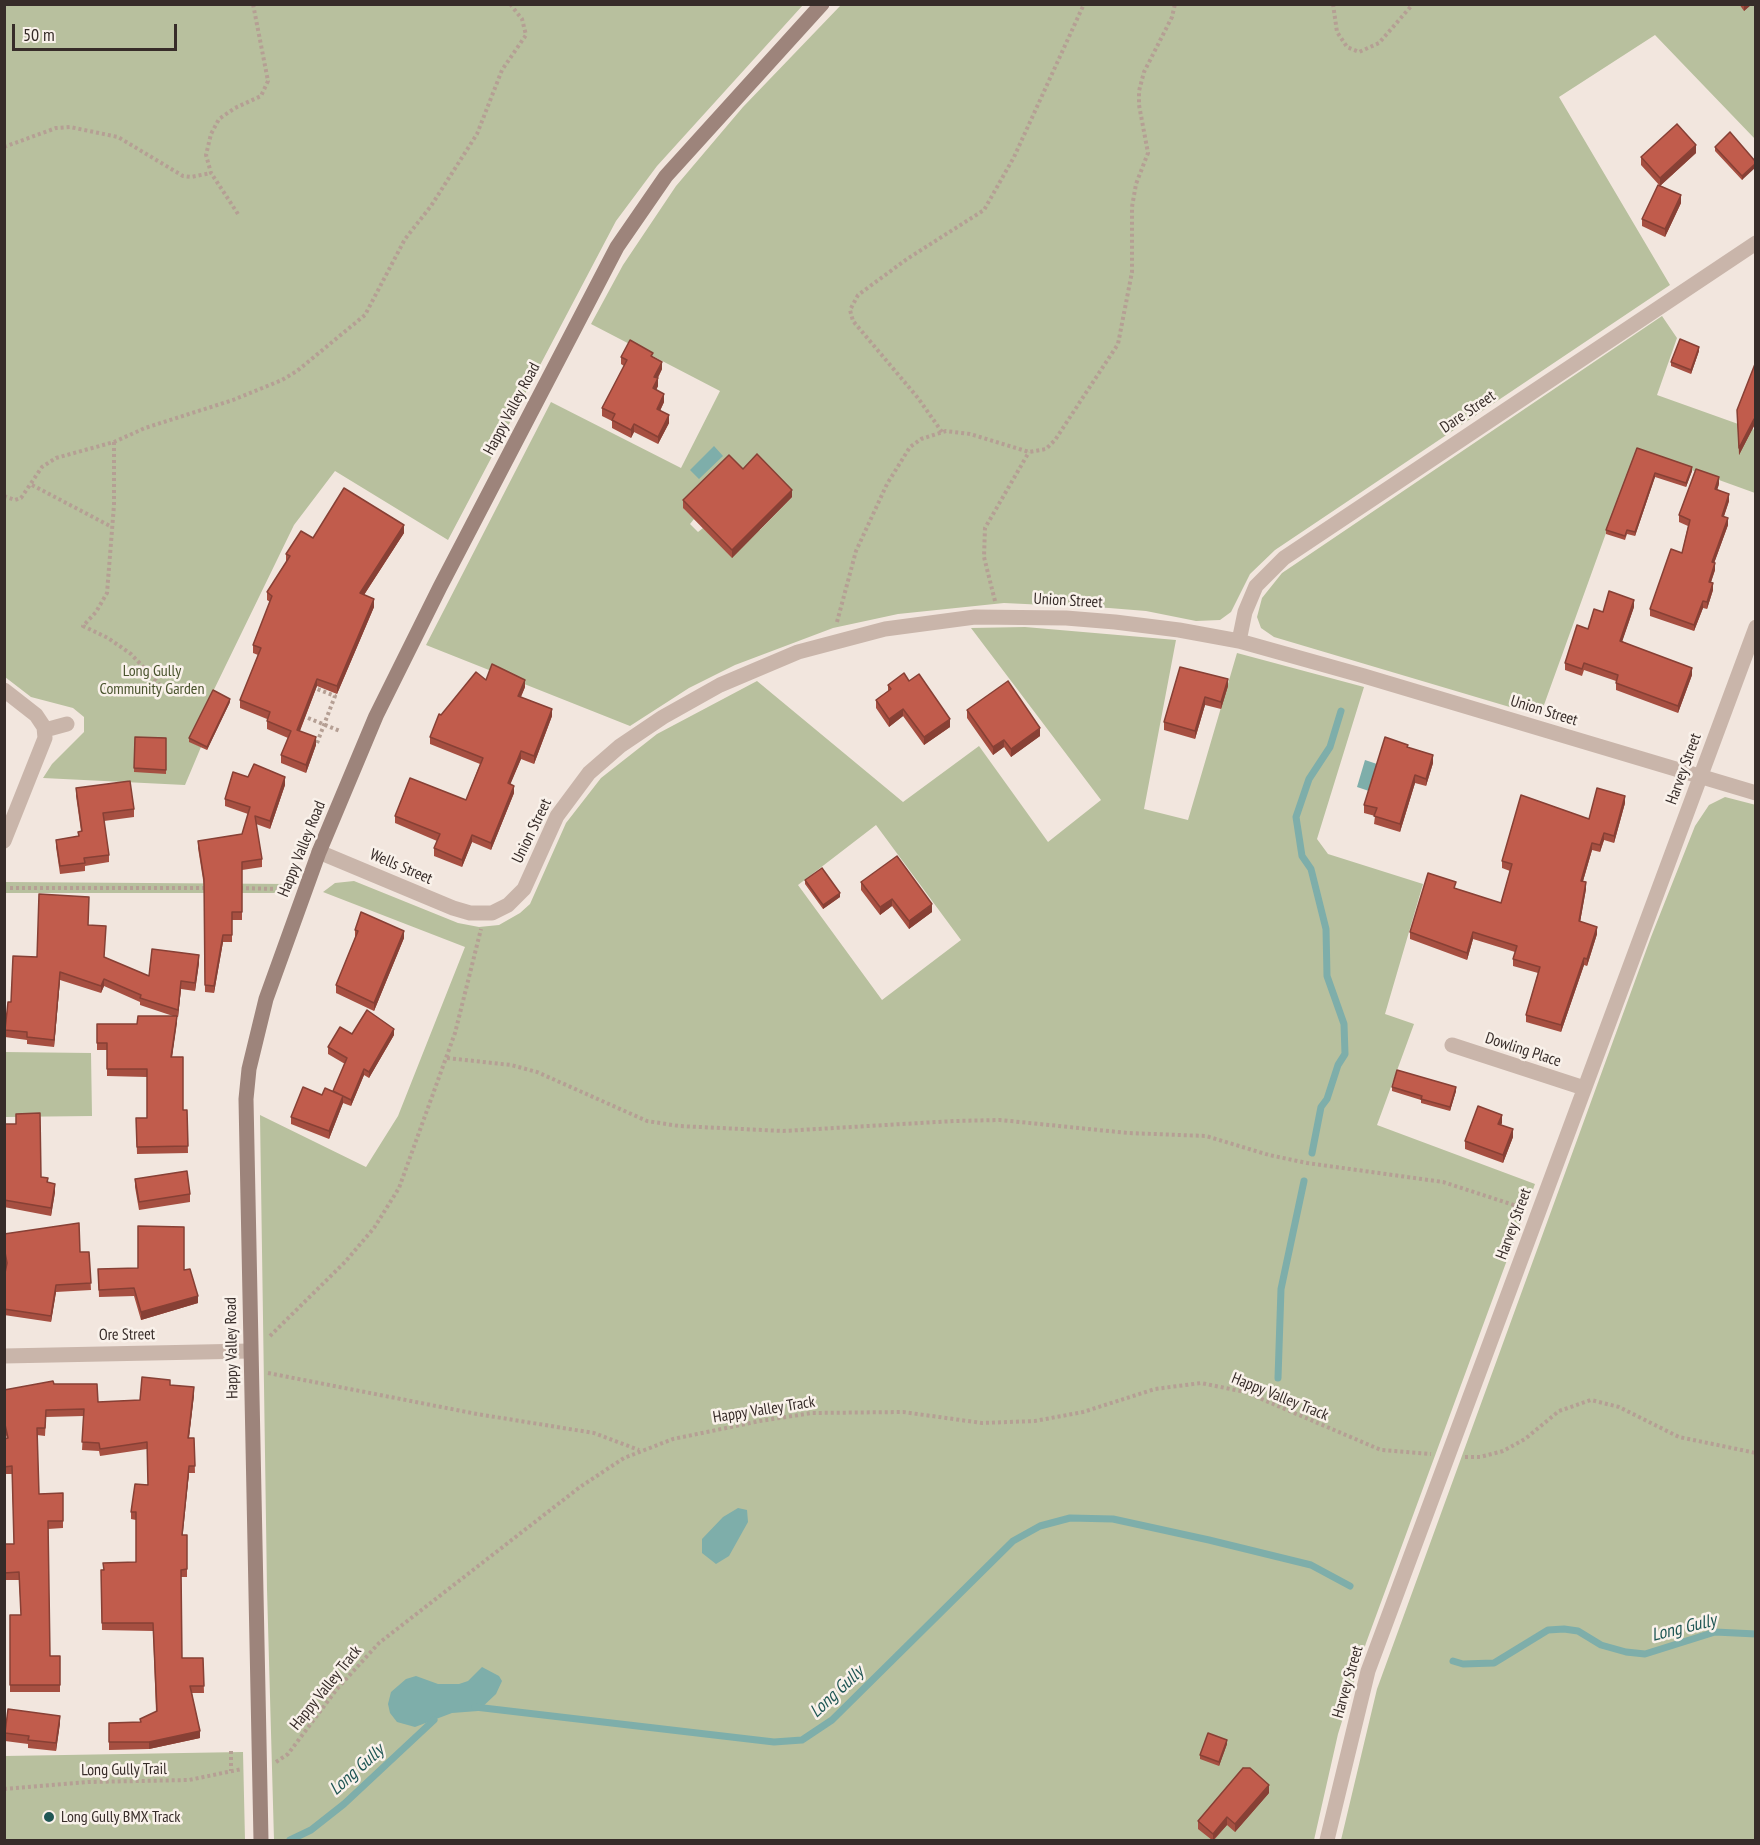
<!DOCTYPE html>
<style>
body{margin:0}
#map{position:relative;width:1760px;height:1845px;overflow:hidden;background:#f2e6de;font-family:"PT Sans Narrow",sans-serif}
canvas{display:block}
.frame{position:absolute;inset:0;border:6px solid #372c29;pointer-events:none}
.scale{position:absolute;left:12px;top:24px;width:165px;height:27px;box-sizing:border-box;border:3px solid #372c29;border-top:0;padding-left:8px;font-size:18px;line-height:21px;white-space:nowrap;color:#372c29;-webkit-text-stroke:4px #f9f1ea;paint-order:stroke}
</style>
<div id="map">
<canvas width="1760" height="1845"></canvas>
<div class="frame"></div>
<div class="scale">50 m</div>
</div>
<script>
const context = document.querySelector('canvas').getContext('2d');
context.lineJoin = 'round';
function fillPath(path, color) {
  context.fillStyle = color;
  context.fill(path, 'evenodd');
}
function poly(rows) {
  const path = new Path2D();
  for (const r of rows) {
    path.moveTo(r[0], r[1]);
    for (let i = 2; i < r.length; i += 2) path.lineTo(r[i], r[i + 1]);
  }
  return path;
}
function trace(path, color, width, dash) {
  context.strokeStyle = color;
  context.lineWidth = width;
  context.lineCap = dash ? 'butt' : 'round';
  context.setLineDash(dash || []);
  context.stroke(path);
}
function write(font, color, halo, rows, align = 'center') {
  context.font = font + ' "PT Sans Narrow",sans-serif';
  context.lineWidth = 5;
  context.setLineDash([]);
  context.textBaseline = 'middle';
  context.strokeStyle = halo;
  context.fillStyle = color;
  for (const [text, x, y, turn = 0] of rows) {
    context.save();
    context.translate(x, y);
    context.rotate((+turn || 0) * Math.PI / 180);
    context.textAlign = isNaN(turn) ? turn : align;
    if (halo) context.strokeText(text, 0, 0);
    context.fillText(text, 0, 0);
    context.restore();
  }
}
fillPath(poly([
 [4,5,803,5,657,166,616,221,448,540,335,471,294,525,189,741,201,747,185,785,43,778,52,764,84,732,84,717,73,708,31,697,5,677],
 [841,5,1755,5,1755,139,1655,35,1559,97,1670,285,1275,550,1250,574,1231,612,1220,620,1196,621,1146,611,1109,608,1004,603,898,614,833,628,735,665,689,688,630,726,426,645,551,402,681,468,720,391,591,324,623,265,676,186,743,107],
 [792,497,760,530,715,540,703,528,698,532,690,524,694,519,684,509],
 [1662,316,1677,338,1657,395,1755,430,1755,493,1636,450,1540,716,1274,637,1261,628,1257,617,1262,598,1282,573],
 [1025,627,1176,640,1144,809,1188,820,1237,653,1364,687,1317,839,1328,854,1423,884,1385,1014,1414,1024,1377,1125,1535,1184,1366,1643,1338,1734,1314,1840,274,1840,267,1589,260,1115,366,1167,398,1116,465,947,323,892,335,883,354,881,458,923,479,927,499,925,520,913,530,904,566,823,601,778,657,734,757,681,903,802,979,746,1048,842,1101,800,971,628],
 [876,825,961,940,882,1000,798,885],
 [1725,797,1756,805,1755,1840,1341,1840,1377,1689,1651,937,1695,826,1709,805],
 [5,882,291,884,288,893,5,893],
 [4,1052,91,1053,92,1116,5,1117],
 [243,1752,245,1840,5,1840,5,1756]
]), '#b8c09e');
fillPath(poly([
 [714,446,723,456,699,479,690,470],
 [1365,760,1377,764,1369,791,1357,787],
 [738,1508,747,1510,748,1522,729,1556,716,1564,702,1553,702,1539,723,1517],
 [482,1667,499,1676,502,1681,496,1694,478,1711,452,1713,415,1727,397,1722,390,1713,388,1704,391,1692,406,1679,416,1676,438,1684,459,1684,468,1681]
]), '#7eaeaa');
trace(poly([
 [1312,1153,1321,1107,1327,1099,1338,1065,1345,1054,1344,1024,1327,976,1326,929,1311,869,1302,856,1296,817,1309,779,1330,747,1341,711],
 [1278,1378,1281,1289,1304,1181],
 [1453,1661,1463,1664,1494,1663,1548,1630,1564,1629,1578,1631,1601,1645,1626,1652,1645,1654,1715,1632,1756,1634],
 [475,1707,774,1742,802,1740,832,1720,1013,1541,1040,1526,1070,1518,1113,1519,1209,1540,1311,1565,1350,1586],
 [290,1840,311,1830,344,1804,434,1720]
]), '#7eaeaa', 7);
trace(poly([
 [1333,4,1337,32,1347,47,1359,52,1379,43,1413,4],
 [4,147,56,128,70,127,118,137,183,176,191,177,211,173],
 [238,214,211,173,206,155,211,134,219,119,235,108,261,96,268,81,253,4],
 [942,432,918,398,853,321,850,310,858,295,907,259,984,210,1014,157,1084,4],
 [114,442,114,505,107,593,96,612,83,626,108,638,131,654,160,685],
 [32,485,110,526],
 [4,496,15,500,21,498,42,467,56,458,114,442,145,428,233,400,282,380,297,371,365,315,405,239,431,206,477,134,502,70,526,35,522,19,510,4],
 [995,601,984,557,985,528,1029,452],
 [837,622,856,551,887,484,910,447,921,439,946,431,970,434,1029,452,1046,449,1055,440,1118,344,1132,272,1132,207,1136,184,1148,153,1139,105,1139,91,1144,72,1172,17,1175,4],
 [312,687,335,696,317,743],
 [308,718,340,731],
 [10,888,208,888],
 [240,888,278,889],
 [447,1058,511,1065,537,1072,647,1121,679,1126,783,1131,954,1121,1000,1120,1128,1133,1206,1136,1269,1155,1307,1163,1443,1182,1523,1208],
 [270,1336,345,1262,374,1228,399,1188,455,1033,481,929],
 [268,1373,477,1414,594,1433,639,1450],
 [1465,1457,1480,1457,1503,1451,1525,1439,1559,1411,1591,1400,1619,1407,1679,1437,1756,1453],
 [231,1751,231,1771],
 [276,1762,288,1754,337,1689,379,1643,580,1487,624,1458,673,1439,760,1421,812,1413,903,1412,982,1423,1035,1421,1083,1412,1155,1389,1201,1383,1245,1392,1381,1450,1431,1454],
 [4,1789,89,1782,189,1780,242,1769]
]), '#b59f94', 4, [3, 3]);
trace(poly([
 [1239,641,1245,612,1256,586,1284,558,1756,243],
 [4,690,36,715,44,727,45,738,4,841],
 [45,730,67,724],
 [319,852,453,908,470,913,492,913,508,905,524,889,557,816,589,773,620,746,663,717,720,685,798,652,885,629,975,617,1066,618,1115,622,1179,630,1239,641,1364,676,1756,793],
 [1452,1045,1584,1088],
 [4,1356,250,1351],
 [1327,1840,1368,1671,1756,627]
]), '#c9b5aa', 15);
trace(poly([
 [261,1840,246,1099,249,1069,266,999,319,852,376,716,440,587,617,247,666,176,822,4]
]), '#9d847b', 15);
fillPath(poly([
 [1739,4,1752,4,1744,11],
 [1715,147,1755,161,1742,180,1715,151],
 [1696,153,1660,186,1681,203,1665,237,1642,226,1642,219,1660,186,1641,165,1641,157],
 [1699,351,1691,374,1671,366,1671,362],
 [621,357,653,357,662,369,658,378,658,386,656,390,664,402,660,411,669,423,658,444,634,432,631,438,612,428,612,421,602,416,602,408,624,366,621,364],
 [1755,364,1755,426,1754,426,1739,455,1737,410],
 [1637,448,1692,471,1686,487,1655,477,1635,536,1627,534,1625,540,1606,534,1606,530],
 [1719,484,1717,490,1729,501,1724,516,1728,525,1714,563,1715,570,1711,582,1713,590,1707,609,1703,608,1694,631,1650,616,1650,609,1682,553,1688,526,1679,522,1679,515],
 [792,497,732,558,683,508,683,500],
 [404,533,364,595,374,607,337,694,317,686,300,731,316,745,306,773,281,763,281,755,288,738,267,729,267,719,240,708,240,700,258,655,253,653,253,645,270,602,267,600,267,592,286,562,286,554,313,538],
 [1634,607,1622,641,1692,675,1678,713,1616,690,1616,681,1584,670,1582,676,1565,670,1565,663,1588,629,1603,612],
 [1180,667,1228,686,1221,709,1205,705,1195,739,1164,730,1164,722],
 [909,681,950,727,924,745,903,716,889,727,876,708,876,700,888,691,888,685],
 [525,687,521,697,552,716,534,764,521,759,510,784,514,793,491,850,472,842,462,867,434,856,434,848,437,841,395,823,395,816,466,800,480,764,430,744,430,737,441,715],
 [230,702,207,750,189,742,189,738],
 [967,710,1040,736,1011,757,1004,747,993,755,967,718],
 [135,737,166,738,166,774,134,772],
 [1408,748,1433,763,1426,786,1415,783,1400,832,1374,824,1375,816,1364,813,1364,805],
 [248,777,285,785,270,829,256,824,262,859,262,867,242,870,242,920,232,920,232,942,223,942,214,993,205,992,204,886,198,848,198,841,242,834,248,814,225,806,225,799],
 [76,788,134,809,134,817,104,821,109,855,109,862,85,866,85,871,60,874,56,847,56,840,78,836,78,832,81,831,76,796],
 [1625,803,1614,843,1604,840,1600,852,1592,850,1583,881,1586,889,1580,922,1597,934,1587,966,1584,965,1561,1032,1526,1022,1526,1015,1538,973,1513,966,1513,959,1515,952,1473,939,1467,960,1410,939,1410,932,1456,889,1501,903,1510,871,1502,868,1502,861,1589,819],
 [805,880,840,897,823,909,805,884],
 [861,882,932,912,909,929,892,906,880,915,861,890],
 [88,925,104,958,149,976,199,963,195,991,181,989,178,1017,177,1017,172,1057,183,1110,187,1110,188,1153,137,1154,136,1118,147,1118,147,1077,107,1076,107,1050,97,1050,97,1024,137,1024,173,1016,140,1005,140,1002,104,986,101,993,60,980,54,1047,27,1044,27,1040,5,1037,5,1030,11,1002,37,957],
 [355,930,404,938,374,1011,336,993,336,985,355,938],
 [352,1034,394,1035,369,1078,364,1075,351,1106,343,1103,329,1139,291,1124,291,1117,322,1095,333,1091,345,1064,328,1054,328,1047],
 [1392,1087,1456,1091,1450,1111,1421,1103,1421,1100,1392,1091],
 [1502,1123,1501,1125,1513,1137,1503,1163,1465,1149,1465,1141],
 [4,1124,41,1177,48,1183,55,1192,51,1216,4,1207],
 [135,1179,190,1194,190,1202,139,1210,135,1187],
 [4,1234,80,1252,89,1252,91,1290,56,1292,51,1322,4,1315,4,1278,6,1266,4,1254],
 [98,1269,184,1270,198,1303,141,1320,134,1296,99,1297],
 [54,1384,98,1402,140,1400,170,1385,194,1395,189,1438,194,1438,195,1473,189,1473,182,1535,187,1535,187,1577,181,1577,182,1658,203,1658,204,1693,192,1693,200,1738,149,1749,109,1750,109,1723,140,1722,140,1719,156,1712,153,1631,102,1630,101,1570,136,1562,136,1520,131,1519,131,1512,148,1485,147,1449,100,1456,99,1451,82,1450,84,1416,46,1417,45,1436,37,1435,39,1494,63,1493,63,1528,48,1529,50,1656,60,1656,60,1692,10,1692,10,1615,21,1615,19,1580,4,1580,4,1544,14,1544,12,1474,4,1474,4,1439,7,1439,4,1427,4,1390],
 [60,1723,56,1751,28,1748,28,1744,5,1741,5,1733],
 [1227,1744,1219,1766,1200,1759,1200,1755],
 [1269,1793,1235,1832,1227,1825,1214,1840,1212,1840,1198,1829,1198,1821]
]), '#a64f41');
fillPath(poly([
 [1744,4,1752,4,1744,11],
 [1696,145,1696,153,1660,186,1660,178],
 [1755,164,1755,168,1742,180,1742,176],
 [1681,195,1681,203,1665,237,1665,229],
 [1699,347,1699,351,1691,374,1691,370],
 [662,362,662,369,654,385,654,377],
 [658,378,658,386,653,396,653,388],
 [664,394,664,402,657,417,657,409],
 [669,415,669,423,658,444,658,437],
 [1754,419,1754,426,1739,455,1739,448],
 [634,424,634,432,631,438,631,430],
 [1692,467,1692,471,1686,487,1686,483],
 [1655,473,1655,477,1635,536,1635,532],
 [1719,477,1719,484,1715,496,1715,489],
 [792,490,792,497,732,558,732,550],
 [1729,494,1729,501,1722,522,1722,516],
 [1728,518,1728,525,1712,569,1712,562],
 [404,525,404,533,360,601,360,593],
 [1715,563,1715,570,1709,588,1709,582],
 [1713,583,1713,590,1707,609,1707,602],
 [374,599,374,607,337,694,337,686],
 [1634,600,1634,607,1620,648,1620,641],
 [1703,601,1703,608,1694,631,1694,625],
 [1692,668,1692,675,1678,713,1678,706],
 [317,679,317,686,297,738,297,730],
 [1228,679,1228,686,1221,709,1221,702],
 [525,680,525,687,518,703,518,696],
 [1205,697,1205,705,1195,739,1195,731],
 [230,699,230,702,207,750,207,747],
 [552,709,552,716,534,764,534,756],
 [903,709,903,716,889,727,889,719],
 [950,719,950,727,924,745,924,737],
 [1040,728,1040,736,1011,757,1011,749],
 [316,737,316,745,306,773,306,765],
 [1004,740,1004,747,993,755,993,747],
 [521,751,521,759,508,790,508,783],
 [1433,755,1433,763,1426,786,1426,779],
 [1415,775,1415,783,1400,832,1400,824],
 [285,777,285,785,270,829,270,821],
 [514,786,514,793,491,850,491,843],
 [1625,796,1625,803,1614,843,1614,836],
 [1604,833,1604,840,1600,852,1600,845],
 [472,835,472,842,462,867,462,860],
 [1592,843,1592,850,1581,888,1581,881],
 [1586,882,1586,889,1579,928,1579,921],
 [840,893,840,897,823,909,823,905],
 [892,899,892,906,880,915,880,907],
 [932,904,932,912,909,929,909,921],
 [1597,927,1597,934,1587,966,1587,959],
 [404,931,404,938,374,1011,374,1003],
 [1473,932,1473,939,1467,960,1467,953],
 [223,935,223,942,214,993,214,986],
 [199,955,199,963,195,991,195,983],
 [1584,958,1584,965,1561,1032,1561,1025],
 [60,972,60,980,54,1047,54,1040],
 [104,979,104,986,101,993,101,986],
 [181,981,181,989,178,1017,178,1010],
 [177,1016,177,1023,171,1064,171,1057],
 [394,1029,394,1035,369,1078,369,1072],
 [364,1069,364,1075,351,1106,351,1100],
 [1456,1087,1456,1091,1450,1111,1450,1107],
 [343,1096,343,1103,329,1139,329,1131],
 [1502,1115,1502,1123,1498,1132,1498,1124],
 [1513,1129,1513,1137,1503,1163,1503,1155],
 [55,1184,55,1192,51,1216,51,1208],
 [56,1285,56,1292,51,1322,51,1316],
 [198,1296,198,1303,141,1320,141,1312],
 [194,1387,194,1395,188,1445,188,1438],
 [189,1466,189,1473,182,1542,182,1535],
 [60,1716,60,1723,56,1751,56,1743],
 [200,1731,200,1738,149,1749,149,1742],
 [1227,1740,1227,1744,1219,1766,1219,1762],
 [1269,1785,1269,1793,1235,1832,1235,1824],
 [1227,1817,1227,1825,1213,1840,1213,1834]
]), '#874035');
const building = poly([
 [1677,124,1696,145,1660,178,1641,157,1677,124],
 [1730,132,1755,161,1755,164,1742,176,1715,147,1730,132],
 [1658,185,1681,195,1665,229,1642,219,1658,185],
 [1680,339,1699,347,1691,370,1671,362,1680,339],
 [630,340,653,353,651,356,662,362,654,377,658,378,653,388,664,394,657,409,669,415,658,437,634,424,631,430,612,420,615,414,602,408,627,360,621,357,630,340],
 [1755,364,1755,419,1754,419,1739,448,1737,410,1755,364],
 [1637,448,1692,467,1686,483,1655,473,1635,532,1627,530,1625,536,1606,530,1637,448],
 [757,454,792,490,732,550,683,500,729,455,743,469,757,454],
 [1696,469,1719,477,1715,489,1729,494,1722,516,1728,518,1712,562,1715,563,1709,582,1713,583,1707,602,1703,601,1694,625,1650,609,1671,549,1682,553,1690,520,1679,515,1696,469],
 [344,488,404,525,360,593,374,599,337,686,317,679,297,730,316,737,306,765,281,755,291,731,267,721,270,712,240,700,261,648,253,645,272,596,267,592,290,556,286,554,301,531,313,538,344,488],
 [1609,591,1634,600,1620,641,1692,668,1678,706,1616,683,1618,675,1584,663,1582,669,1565,663,1577,625,1588,629,1594,609,1603,612,1609,591],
 [492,664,525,680,518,696,552,709,534,756,521,751,508,783,514,786,491,843,472,835,462,860,434,848,440,834,395,816,410,778,466,800,483,758,430,737,439,714,441,715,476,672,486,680,492,664],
 [1180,667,1228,679,1221,702,1205,697,1195,731,1164,722,1180,667],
 [904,673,909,681,919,674,950,719,924,737,903,709,889,719,876,700,891,689,888,685,904,673],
 [1008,681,1040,728,1011,749,1004,740,993,747,967,710,1008,681],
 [213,690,230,699,207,747,189,738,213,690],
 [135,737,166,738,166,770,134,768,135,737],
 [1385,737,1408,745,1407,747,1433,755,1426,779,1415,775,1400,824,1374,816,1377,808,1364,805,1385,737],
 [254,764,285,777,270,821,255,816,262,859,242,862,242,912,232,912,232,935,223,935,214,986,205,985,204,879,198,841,242,834,250,807,225,799,233,772,248,777,254,764],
 [130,781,134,809,103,813,109,855,84,858,85,863,60,866,56,840,79,836,78,832,82,831,76,788,130,781],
 [1597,788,1625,796,1614,836,1604,833,1600,845,1592,843,1581,881,1586,882,1579,921,1597,927,1587,959,1584,958,1561,1025,1526,1015,1540,967,1513,959,1517,946,1473,932,1467,953,1410,932,1428,873,1456,882,1454,888,1501,903,1512,864,1502,861,1521,795,1589,819,1597,788],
 [897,856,932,904,909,921,892,899,880,907,861,882,897,856],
 [822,868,840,893,823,905,805,880,822,868],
 [39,894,89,897,88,925,106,926,104,957,149,976,152,949,199,955,195,983,181,981,178,1010,140,998,141,995,104,979,101,986,60,972,54,1040,27,1037,27,1032,5,1030,8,1002,11,1002,13,956,37,957,39,894],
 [361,912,404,931,374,1003,336,985,358,931,355,930,361,912],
 [367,1010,394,1029,369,1072,364,1069,351,1100,333,1091,347,1058,328,1047,340,1027,352,1034,367,1010],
 [138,1016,177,1016,171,1057,183,1057,183,1110,187,1110,188,1146,137,1147,136,1118,147,1118,147,1069,107,1069,107,1043,97,1043,97,1024,137,1024,138,1016],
 [1397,1070,1456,1087,1450,1107,1421,1099,1422,1096,1392,1087,1397,1070],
 [303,1087,322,1095,325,1088,343,1096,329,1131,291,1117,303,1087],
 [1478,1106,1502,1115,1498,1124,1513,1129,1503,1155,1465,1141,1478,1106],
 [40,1113,41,1177,48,1178,47,1182,55,1184,51,1208,4,1200,4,1124,16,1124,16,1114,40,1113],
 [187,1171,190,1194,139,1202,135,1179,187,1171],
 [79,1223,80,1252,89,1252,91,1283,56,1285,51,1316,4,1309,4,1278,7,1263,4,1247,4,1234,79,1223],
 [138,1226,184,1227,184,1270,190,1269,198,1296,141,1312,134,1288,99,1290,98,1269,138,1268,138,1226],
 [142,1377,170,1380,170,1385,194,1387,188,1438,194,1438,195,1466,189,1466,182,1535,187,1535,187,1569,181,1570,182,1658,203,1658,204,1686,190,1686,200,1731,149,1742,109,1742,109,1723,141,1722,140,1719,157,1711,153,1623,102,1623,101,1570,104,1570,103,1563,136,1562,136,1512,131,1512,135,1484,148,1485,147,1442,100,1449,99,1443,82,1442,84,1409,46,1410,45,1428,37,1428,39,1494,63,1493,63,1521,48,1521,50,1656,60,1656,60,1685,10,1685,10,1615,21,1615,19,1572,4,1573,4,1544,14,1544,12,1466,4,1467,4,1439,8,1438,4,1420,4,1390,53,1381,54,1384,97,1384,98,1402,140,1400,142,1377],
 [8,1709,60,1716,56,1743,28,1740,29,1736,5,1733,8,1709],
 [1208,1733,1227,1740,1219,1762,1200,1755,1208,1733],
 [1243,1768,1250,1768,1269,1785,1235,1824,1227,1817,1213,1834,1198,1821,1243,1768]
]);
fillPath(building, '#c15c4c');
trace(building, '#874035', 1.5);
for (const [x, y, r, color] of [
 [49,1817,6,"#205755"]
]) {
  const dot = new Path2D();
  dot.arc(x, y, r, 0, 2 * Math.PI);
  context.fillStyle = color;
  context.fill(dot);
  trace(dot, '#f9f1ea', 2);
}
write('16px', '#372c29', '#f9f1ea', [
 ["Happy Valley Road",512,409,-62],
 ["Dare Street",1468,412,-34],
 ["Union Street",1068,601,3],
 ["Union Street",1544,711,17],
 ["Harvey Street",1684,769,-70],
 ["Union Street",532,831,-64],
 ["Happy Valley Road",302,849,-68],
 ["Wells Street",401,867,23],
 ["Dowling Place",1523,1050,18],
 ["Harvey Street",1514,1224,-70],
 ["Ore Street",127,1335,-1],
 ["Happy Valley Road",232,1348,-91],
 ["Happy Valley Track",1280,1397,22],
 ["Happy Valley Track",764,1410,-9],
 ["Harvey Street",1348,1682,-74],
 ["Happy Valley Track",326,1688,-51],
 ["Long Gully Trail",124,1770,-1]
]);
write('16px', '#4a542e', '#f9f1ea', [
 ["Long Gully",152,671],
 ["Community Garden",152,689]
]);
write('16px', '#372c29', '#f9f1ea', [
 ["Long Gully BMX Track",61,1817]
], 'left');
write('italic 18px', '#205755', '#f9f1ea', [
 ["Long Gully",1684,1628,-14],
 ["Long Gully",837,1692,-43],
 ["Long Gully",357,1770,-42]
]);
</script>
